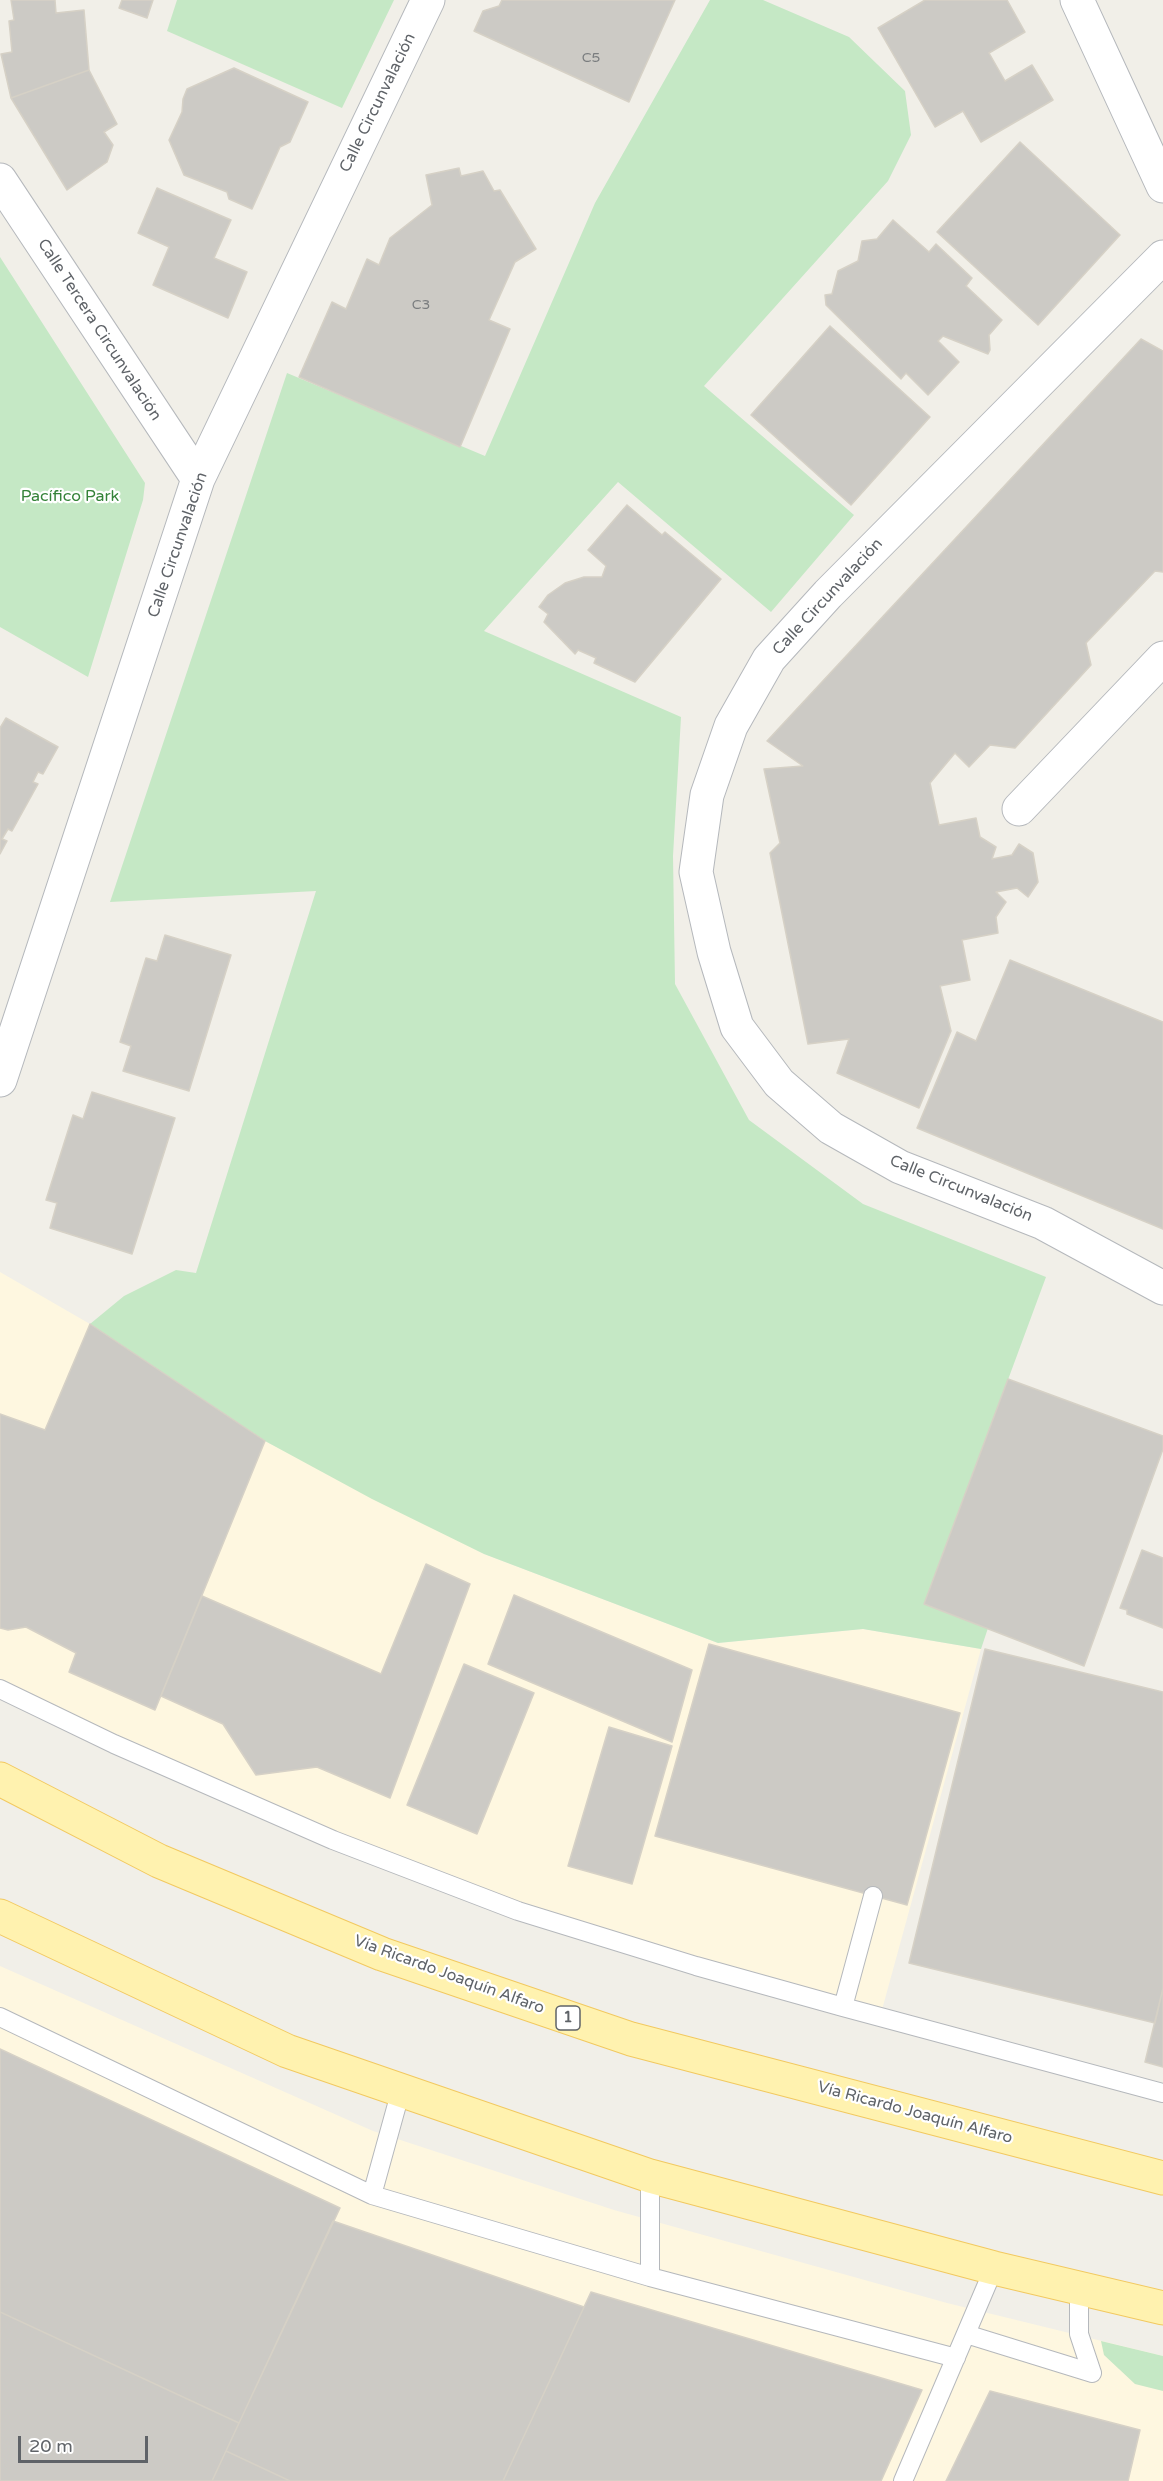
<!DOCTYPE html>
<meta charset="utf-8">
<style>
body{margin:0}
#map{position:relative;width:1163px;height:2481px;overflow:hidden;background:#f1efe8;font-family:"Varela Round",sans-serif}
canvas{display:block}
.scale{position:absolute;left:18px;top:2436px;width:130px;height:27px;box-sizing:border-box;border:3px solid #5f6368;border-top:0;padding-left:8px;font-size:18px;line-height:21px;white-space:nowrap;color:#5f6368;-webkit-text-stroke:4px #fff;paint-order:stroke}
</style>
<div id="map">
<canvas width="1163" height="2481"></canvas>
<div class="scale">20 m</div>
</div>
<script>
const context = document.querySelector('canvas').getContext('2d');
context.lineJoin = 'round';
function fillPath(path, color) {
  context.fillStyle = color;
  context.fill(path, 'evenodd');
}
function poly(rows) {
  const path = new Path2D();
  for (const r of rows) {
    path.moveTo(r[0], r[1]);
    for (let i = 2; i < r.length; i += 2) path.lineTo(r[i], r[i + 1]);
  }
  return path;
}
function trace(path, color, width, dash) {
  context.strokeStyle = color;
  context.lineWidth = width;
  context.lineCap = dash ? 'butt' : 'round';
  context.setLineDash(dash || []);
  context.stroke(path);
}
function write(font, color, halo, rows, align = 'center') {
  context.font = font + ' "Varela Round",sans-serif';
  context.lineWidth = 4.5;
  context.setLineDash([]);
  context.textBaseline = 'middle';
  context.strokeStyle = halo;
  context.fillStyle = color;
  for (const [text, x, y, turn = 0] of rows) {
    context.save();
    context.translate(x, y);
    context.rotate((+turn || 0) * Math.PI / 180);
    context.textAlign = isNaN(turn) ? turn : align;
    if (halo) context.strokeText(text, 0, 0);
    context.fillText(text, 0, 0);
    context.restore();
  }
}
fillPath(poly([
 [0,1272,90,1324,265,1441,484,1554,718,1643,863,1629,981,1649,880,2017,518,1911,0,1688],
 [0,1966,373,2131,614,2210,947,2303,1163,2356,1163,2481,290,2481,239,2423,0,2312]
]), '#fef7e0');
fillPath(poly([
 [177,0,394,0,342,108,167,31],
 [710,0,763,0,849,37,905,91,911,135,888,181,704,386,854,515,771,612,618,482,484,631,681,717,673,856,675,984,749,1120,863,1204,1046,1277,925,1604,988,1628,981,1649,863,1629,718,1643,484,1554,372,1499,265,1441,90,1324,124,1296,176,1270,196,1273,316,891,110,902,287,373,485,456,595,203],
 [0,257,145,483,143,500,88,677,0,627],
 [1101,2341,1163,2356,1163,2391,1135,2384,1104,2355]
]), '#c5e8c5');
const building = poly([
 [11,0,55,0,56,13,84,10,89,70,11,98,1,54,12,52,9,21,14,20,11,0],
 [122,0,153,0,147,18,119,8,122,0],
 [502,0,675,0,629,102,474,31,483,11,499,6,502,0],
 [925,0,1007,0,1025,32,989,53,1005,81,1032,65,1053,100,981,142,963,111,935,127,878,28,925,0],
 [234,68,308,102,290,142,280,147,252,209,229,199,227,192,184,175,169,140,182,112,183,99,187,89,234,68],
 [89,70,117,124,104,132,113,145,107,162,67,190,11,98,89,70],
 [1020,142,1120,235,1038,325,937,232,1020,142],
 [459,168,461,176,483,171,494,191,500,190,536,249,515,262,489,320,510,329,460,447,299,377,332,302,346,309,367,259,379,265,390,238,432,205,426,175,459,168],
 [157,188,231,220,214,258,247,272,228,318,153,285,169,247,138,233,157,188],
 [893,220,929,252,936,244,972,278,966,286,1002,320,989,335,990,350,988,354,943,336,938,341,959,362,928,395,906,373,901,379,826,305,825,295,832,294,838,271,858,261,862,241,877,239,893,220],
 [830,326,930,417,851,505,751,415,830,326],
 [1141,339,1163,351,1163,572,1155,571,1086,643,1091,665,1015,748,990,745,969,767,955,753,930,783,939,825,976,818,980,837,996,847,992,859,1012,855,1019,844,1033,853,1038,882,1028,897,1017,888,996,892,1006,902,996,917,998,933,962,940,970,980,940,986,951,1031,919,1108,837,1073,849,1039,808,1044,770,853,780,843,764,769,803,766,767,741,1141,339],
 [627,505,662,535,665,532,721,579,635,682,594,663,596,658,578,650,575,654,544,622,548,614,539,607,548,595,565,583,584,577,602,577,606,566,588,550,627,505],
 [6,718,58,747,43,774,38,772,33,782,38,784,12,831,8,829,2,839,7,841,0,854,0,728,6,718],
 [165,935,231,955,189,1091,123,1071,131,1046,120,1042,146,958,157,961,165,935],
 [1010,960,1163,1022,1163,1229,917,1128,957,1032,976,1041,1010,960],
 [92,1092,175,1118,132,1254,50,1228,57,1203,46,1200,73,1115,83,1119,92,1092],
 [90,1324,265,1441,155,1710,69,1672,76,1653,26,1627,8,1630,0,1628,0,1414,45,1430,90,1324],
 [1008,1379,1163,1436,1163,1449,1084,1666,924,1604,1008,1379],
 [1142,1550,1163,1558,1163,1628,1127,1614,1127,1610,1120,1608,1142,1550],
 [426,1564,470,1584,390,1798,317,1767,256,1775,223,1724,161,1696,202,1596,381,1674,426,1564],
 [514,1595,692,1670,672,1742,488,1664,514,1595],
 [709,1644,960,1713,907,1905,655,1836,709,1644],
 [985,1649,1163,1692,1163,1988,1155,2023,909,1963,985,1649],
 [464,1664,534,1693,477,1834,407,1805,464,1664],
 [609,1727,672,1746,632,1884,568,1866,609,1727],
 [1163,1988,1163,2067,1145,2062,1163,1988],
 [0,2049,340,2208,239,2423,0,2312,0,2049],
 [333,2221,584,2307,503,2481,290,2481,226,2451,333,2221],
 [591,2292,922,2390,881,2481,503,2481,591,2292],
 [0,2312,239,2423,212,2481,0,2481,0,2312],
 [990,2391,1140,2430,1128,2481,946,2481,990,2391],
 [226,2451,290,2481,212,2481,226,2451]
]);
fillPath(building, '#cccac5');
trace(building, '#d6d1c6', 1.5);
const service = poly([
 [0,1689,114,1744,333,1840,518,1911,696,1966,843,2007,1163,2093],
 [843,2007,873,1896],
 [0,2017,372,2195],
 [401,2090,372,2195,650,2277],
 [650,2176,650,2277,956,2358],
 [1079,2287,1079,2334,1092,2373],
 [966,2334,1092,2373],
 [903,2481,994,2268]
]);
const minor = poly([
 [1077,0,1163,186],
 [0,180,198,479],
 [1163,257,828,594,769,659,731,726,707,795,696,872,714,952,737,1027,779,1083,831,1128,900,1167,1043,1223,1163,1288],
 [1019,809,1163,658],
 [0,1080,198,479,428,0]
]);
const primary = poly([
 [0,1779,159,1861,382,1954,631,2039,1163,2178],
 [0,1916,287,2051,650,2176,994,2268,1163,2308]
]);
trace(service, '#b5b8bc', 20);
trace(minor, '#b5b8bc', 35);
trace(primary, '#f2c960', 35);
trace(service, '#fff', 18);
trace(minor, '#fff', 33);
trace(primary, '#fff2af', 33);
write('14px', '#7a7d7f', null, [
 ["C5",591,58],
 ["C3",421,305]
]);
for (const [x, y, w] of [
 [568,2018,24]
]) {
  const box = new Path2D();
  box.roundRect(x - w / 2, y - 12, w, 24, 4.5);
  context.fillStyle = '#fff';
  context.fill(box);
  trace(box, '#5f6368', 1.5);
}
write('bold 15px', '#5f6368', null, [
 ["1",568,2018]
]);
write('16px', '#5f6368', '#fff', [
 ["Calle Circunvalación",378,103,-64],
 ["Calle Tercera Circunvalación",99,330,57],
 ["Calle Circunvalación",178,545,-71],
 ["Calle Circunvalación",828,597,-47],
 ["Calle Circunvalación",961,1189,22],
 ["Vía Ricardo Joaquín Alfaro",449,1975,20],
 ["Vía Ricardo Joaquín Alfaro",915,2113,15]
]);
write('16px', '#348238', '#fff', [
 ["Pacífico Park",70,497]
]);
</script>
